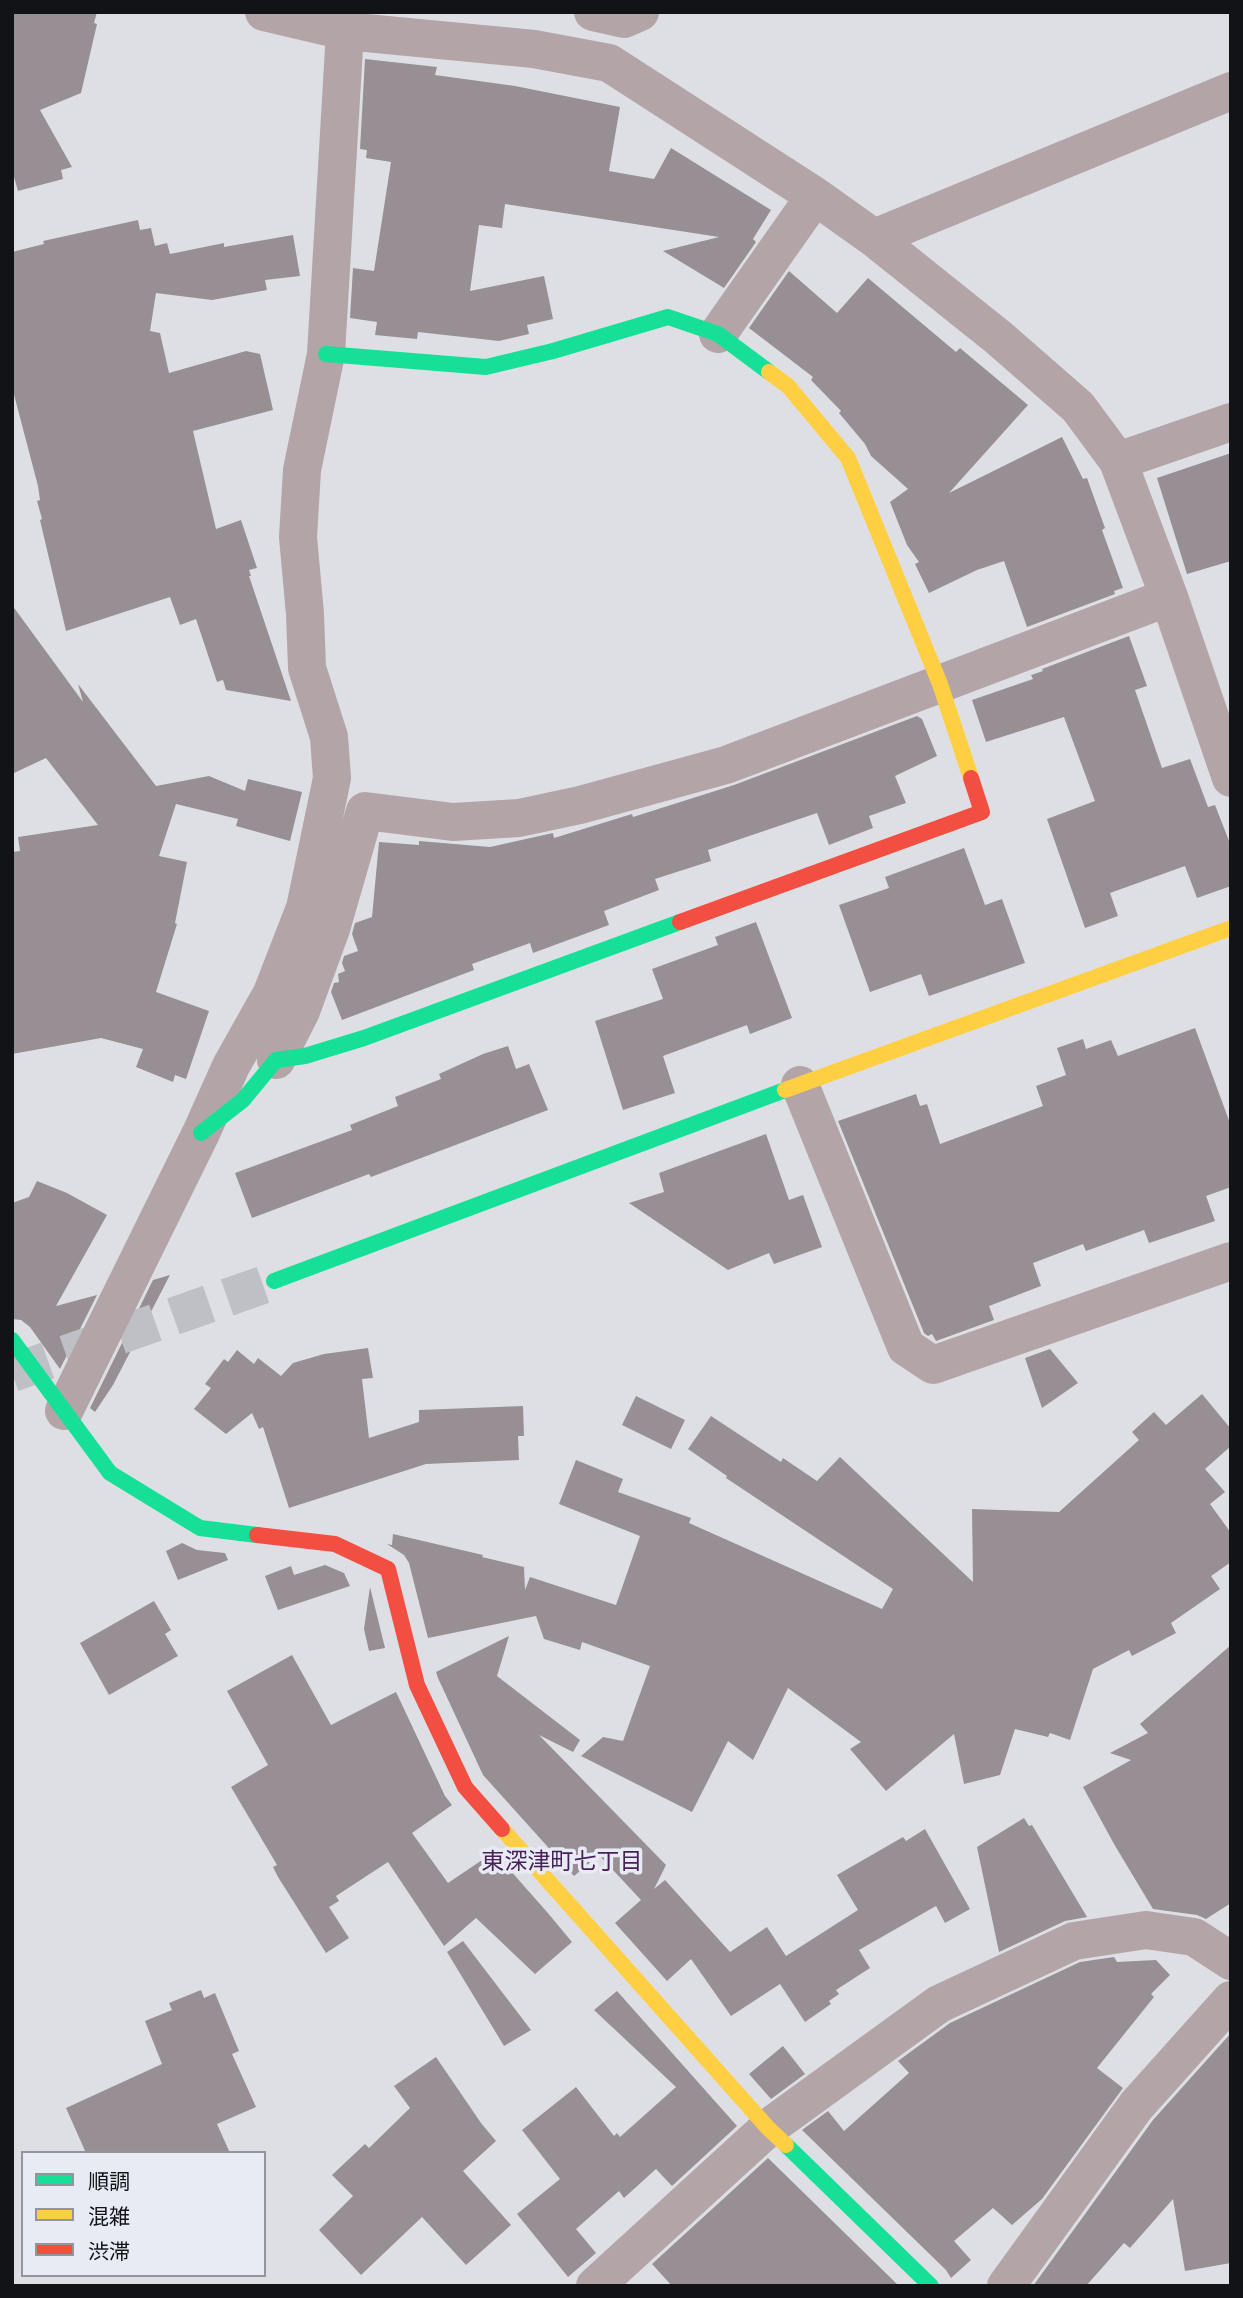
<!DOCTYPE html>
<html>
<head>
<meta charset="utf-8">
<style>
	body { margin:0 }
	#map { position:relative; width:1243px; height:2298px; overflow:hidden; background:#dedfe4; font-family:"Noto Sans","Noto Sans JP",sans-serif }
	canvas { display:block }
	.frame { position:absolute; inset:0; border:14px solid #111316; pointer-events:none }
	.legend { position:absolute; left:21px; top:2151px; width:245px; height:126px; box-sizing:border-box; background:#e8ebf4; border:2px solid #92959b; margin:0; padding:9px 12px; list-style:none; font-size:21px; color:#111316 }
	.legend li { display:flex; align-items:center; gap:14px; height:35px }
	.legend b { width:35px; border:2px solid #92959b }
</style>
</head>
<body>
<div id="map">
<canvas width="1243" height="2298"></canvas>
<div class="frame"></div>
<ul class="legend">
<li><b style="height:9px;background:#16e098"></b>順調</li>
<li><b style="height:9px;background:#ffcf43"></b>混雑</li>
<li><b style="height:9px;background:#f24e42"></b>渋滞</li>
</ul>
</div>
<script>
const context = document.querySelector('canvas').getContext('2d');
context.lineJoin = 'round';
function fillPath(path, color) {
  context.fillStyle = color;
  context.fill(path, 'evenodd');
}
function trace(path, color, width, dash) {
  context.strokeStyle = color;
  context.lineWidth = width;
  context.lineCap = dash ? 'butt' : 'round';
  context.setLineDash(dash || []);
  context.stroke(path);
}
function drawText(font, color, halo, rows, align = 'center') {
  context.font = font + ' "Noto Sans","Noto Sans JP",sans-serif';
  context.lineWidth = 7;
  context.setLineDash([]);
  context.textBaseline = 'middle';
  context.strokeStyle = halo;
  context.fillStyle = color;
  for (const [text, x, y, turn = 0] of rows) {
    context.save();
    context.translate(x, y);
    context.rotate((+turn || 0) * Math.PI / 180);
    context.textAlign = isNaN(turn) ? turn : align;
    if (halo) context.strokeText(text, 0, 0);
    context.fillText(text, 0, 0);
    context.restore();
  }
}
fillPath(new Path2D(`
	M12,12H97L94,23L97,24L81,93L40,110L72,167L61,170L63,179L18,191L12,170Z
	M365,59L437,67L435,75L515,86L620,107L609,171L654,179L671,148L771,210L753,239L756,242L724,288L663,251L719,237L505,204L502,228L479,225L470,291L544,276L553,319L527,325L529,334L499,341L418,332L417,339L375,335L377,322L350,318L353,268L374,271L391,162L366,158L367,150L360,149Z
	M138,220L140,230L151,228L155,246L167,243L170,254L224,243V247L293,235L300,276L265,280L267,290L212,300L156,293L150,331L160,333L169,373L246,351L260,354L273,410L193,431L216,529L241,520L257,568L249,570L251,576H249L291,701L226,690L223,680L217,682L196,619L180,625L170,597L66,631L40,520L42,519L37,501L40,500L38,486L12,387V252L44,244L43,241Z
	M789,271L837,313L868,278L956,352L960,348L1028,405L949,493L1062,437L1083,479L1087,478L1105,528L1102,530L1123,588L1114,591L1115,594L1027,627L1004,561L977,570L929,593L915,564L919,562L907,545L890,502L908,489L871,456L865,444L839,413L841,411L811,380L813,377L749,328Z
	M1231,453V561L1187,574L1157,478Z
	M12,605L83,702L78,684L156,786L209,776L245,791L248,779L302,792L290,841L236,826L238,819L176,804L159,856L187,862L175,923L177,924L156,992L209,1011L186,1079L175,1075L173,1082L136,1067L143,1049L101,1038L12,1054V852L20,851L18,837L98,825L46,758L12,774Z
	M1129,636L1147,686L1135,690L1162,768L1190,759L1208,807L1215,805L1231,846V886L1197,898L1185,866L1110,893L1118,916L1085,928L1047,819L1095,801L1064,717L986,742L972,700L1033,679L1031,675L1043,671L1042,669Z
	M917,716L922,719L937,756L895,776L906,803L869,816L873,828L829,845L817,813L708,850L711,861L655,879L659,890L604,911L609,925L533,953L530,943L472,964L474,970L342,1020L331,992L334,983L339,982L338,974L345,971L342,963L344,956L358,951L352,934L355,923L372,917L379,842L419,845V841L490,847L553,833L554,838L632,814L633,817L734,785Z
	M964,848L985,905L1002,899L1025,963L929,996L921,974L870,992L839,905L889,888L885,877Z
	M756,922L792,1018L750,1034L747,1025L663,1056L675,1093L623,1110L595,1021L663,999L652,969L718,945L715,937Z
	M1195,1028L1231,1126V1187L1206,1196L1215,1221L1149,1243L1144,1230L1086,1251L1083,1244L1033,1263L1041,1286L989,1306L994,1320L936,1341L932,1334L928,1336L924,1333L838,1121L916,1094L920,1106L927,1104L940,1144L1043,1106L1036,1086L1066,1075L1057,1048L1083,1039L1086,1049L1111,1040L1118,1056Z
	M508,1046L516,1069L529,1064L548,1110L371,1177L369,1174L252,1218L235,1173L352,1130L350,1125L398,1106L395,1097L441,1079L439,1074L483,1054Z
	M766,1134L789,1200L803,1195L822,1247L774,1264L769,1253L728,1270L629,1203L664,1192L659,1173Z
	M37,1181L67,1193L107,1215L56,1306L97,1295L60,1369L30,1327L21,1320L12,1319V1203L29,1197Z
	M170,1275L113,1385L95,1412L90,1408L153,1280Z
	M368,1348L373,1378L362,1379L369,1438L419,1422V1410L523,1406L524,1436H518L519,1460L426,1464L289,1508L263,1427L259,1429L252,1413L226,1434L194,1409L211,1388L205,1384L224,1359L228,1362L237,1350L254,1364L258,1358L281,1376L293,1363L324,1354Z
	M1050,1349L1078,1383L1042,1408L1025,1358Z
	M1202,1394L1231,1429V1446L1205,1469L1225,1492L1210,1504L1231,1533V1562L1211,1576L1220,1589L1171,1623L1176,1633L1132,1656L1129,1650L1093,1669L1070,1740L1050,1733L1048,1737L1015,1729L1000,1775L964,1784L954,1734L886,1791L850,1749L861,1742L788,1688L753,1760L728,1741L692,1812L581,1756L603,1737L623,1741L650,1666L582,1642L580,1650L544,1639L536,1616L428,1638L409,1563L404,1555L387,1544L392,1545L393,1534L483,1555L482,1557L524,1567L525,1590L530,1577L616,1605L640,1536L559,1504L576,1460L623,1479L618,1492L691,1518L689,1523L882,1609L893,1589L726,1478L727,1476L688,1449L711,1416L781,1462L783,1458L817,1481L840,1457L973,1582L972,1509L1059,1512L1139,1440L1132,1432L1154,1412L1166,1425Z
	M636,1396L685,1420L671,1449L622,1425Z
	M182,1543L197,1550L225,1553L228,1560L178,1580L166,1551Z
	M325,1565L344,1573L350,1586L278,1610L265,1576L291,1566L294,1575Z
	M370,1587L385,1648L369,1651L364,1629Z
	M154,1601L171,1630L165,1634L178,1656L109,1695L80,1643Z
	M509,1636L497,1676L580,1740L573,1752L539,1735L666,1865L654,1889L665,1880L730,1952L767,1927L786,1956L858,1910L837,1875L903,1837L906,1841L925,1829L970,1909L945,1923L936,1906L859,1950L870,1968L836,1990L839,1994L829,2001L831,2004L805,2022L780,1984L731,2016L691,1959L667,1981L615,1923L641,1900L599,1855L574,1876L483,1775L438,1678L436,1672Z
	M1231,1645V1903L1206,1919L1197,1915L1153,1909L1114,1844L1083,1787L1131,1760L1110,1753L1148,1733L1140,1724Z
	M292,1655L331,1725L396,1692L445,1796L452,1805L412,1833L448,1883L494,1852L547,1912L572,1942L535,1974L476,1918L444,1946L388,1862L336,1896L339,1901L329,1907L349,1938L326,1953L278,1877L273,1867L277,1865L231,1787L268,1765L227,1691Z
	M1024,1818L1029,1826L1032,1825L1087,1917L1065,1921L999,1952L977,1847Z
	M463,1941L531,2030L504,2046L447,1952Z
	M1114,1957L1117,1962L1156,1960L1170,1975L1151,1994L1154,1997L1097,2068L1123,2088L1042,2199L1012,2225L993,2208L954,2241L971,2260L951,2278L946,2270L802,2130L828,2111L844,2131L909,2073L898,2061L950,2023L1080,1962Z
	M201,1990L204,1998L215,1993L239,2051L232,2054L256,2107L217,2124L230,2153H86L66,2108L162,2064L145,2021L172,2010L169,2003Z
	M617,1991L737,2126L672,2186L656,2169L624,2198L619,2191L576,2229L596,2253L568,2277L517,2214L560,2179L522,2130L576,2087L614,2136L617,2133L620,2137L676,2087L594,2010Z
	M1231,2033V2263L1185,2271L1173,2199L1130,2248L1124,2243L1086,2286H1033L1153,2120Z
	M783,2046L805,2074L771,2099L749,2074Z
	M436,2057L481,2123L496,2141L463,2171L511,2225L466,2265L422,2217L361,2275L319,2230L353,2196L332,2175L365,2144L369,2148L410,2108L394,2086Z
	M768,2158L899,2286H672L652,2264Z`), '#978f94');
trace(new Path2D(`
	M12,1373L274,1281`), '#bfc0c5', 38, [38, 19]);
trace(new Path2D(`
	M264,12L345,31L534,49L609,63L815,196L874,238L999,338L1078,407L1118,461L1169,597L1231,778
	M593,12L624,19L640,12
	M874,238L1231,91
	M718,334L815,196
	M1118,461L1231,422
	M276,1060L301,1011L331,929L365,811L453,822L519,818L580,805L726,765L1169,597
	M800,1085L906,1347L933,1365L1231,1261
	M64,1411L201,1133L231,1066L272,993L305,908L332,778L329,737L307,668L305,614L298,537L302,470L326,354L345,31
	M595,2286L768,2128L939,2004L1074,1941L1146,1930L1194,1937L1231,1961
	M1006,2286L1136,2106L1231,2000`), '#b3a4a7', 38);
trace(new Path2D(`
	M326,354L486,367L553,351L668,317L718,334L769,372
	M201,1133L243,1100L276,1060L305,1056L364,1038L680,922
	M274,1281L785,1090
	M12,1340L110,1473L200,1528L257,1535
	M786,2145L931,2286`), '#16e098', 16);
trace(new Path2D(`
	M769,372L788,386L848,458L940,684L971,778
	M785,1090L1231,928
	M502,1829L768,2128L786,2145`), '#ffcf43', 16);
trace(new Path2D(`
	M680,922L982,812L971,778
	M257,1535L335,1544L388,1569L417,1685L465,1787L502,1829`), '#f24e42', 16);
drawText('23px', '#462258', '#e8ebf4', [
	["東深津町七丁目",562,1862]
]);
</script>
</body>
</html>
